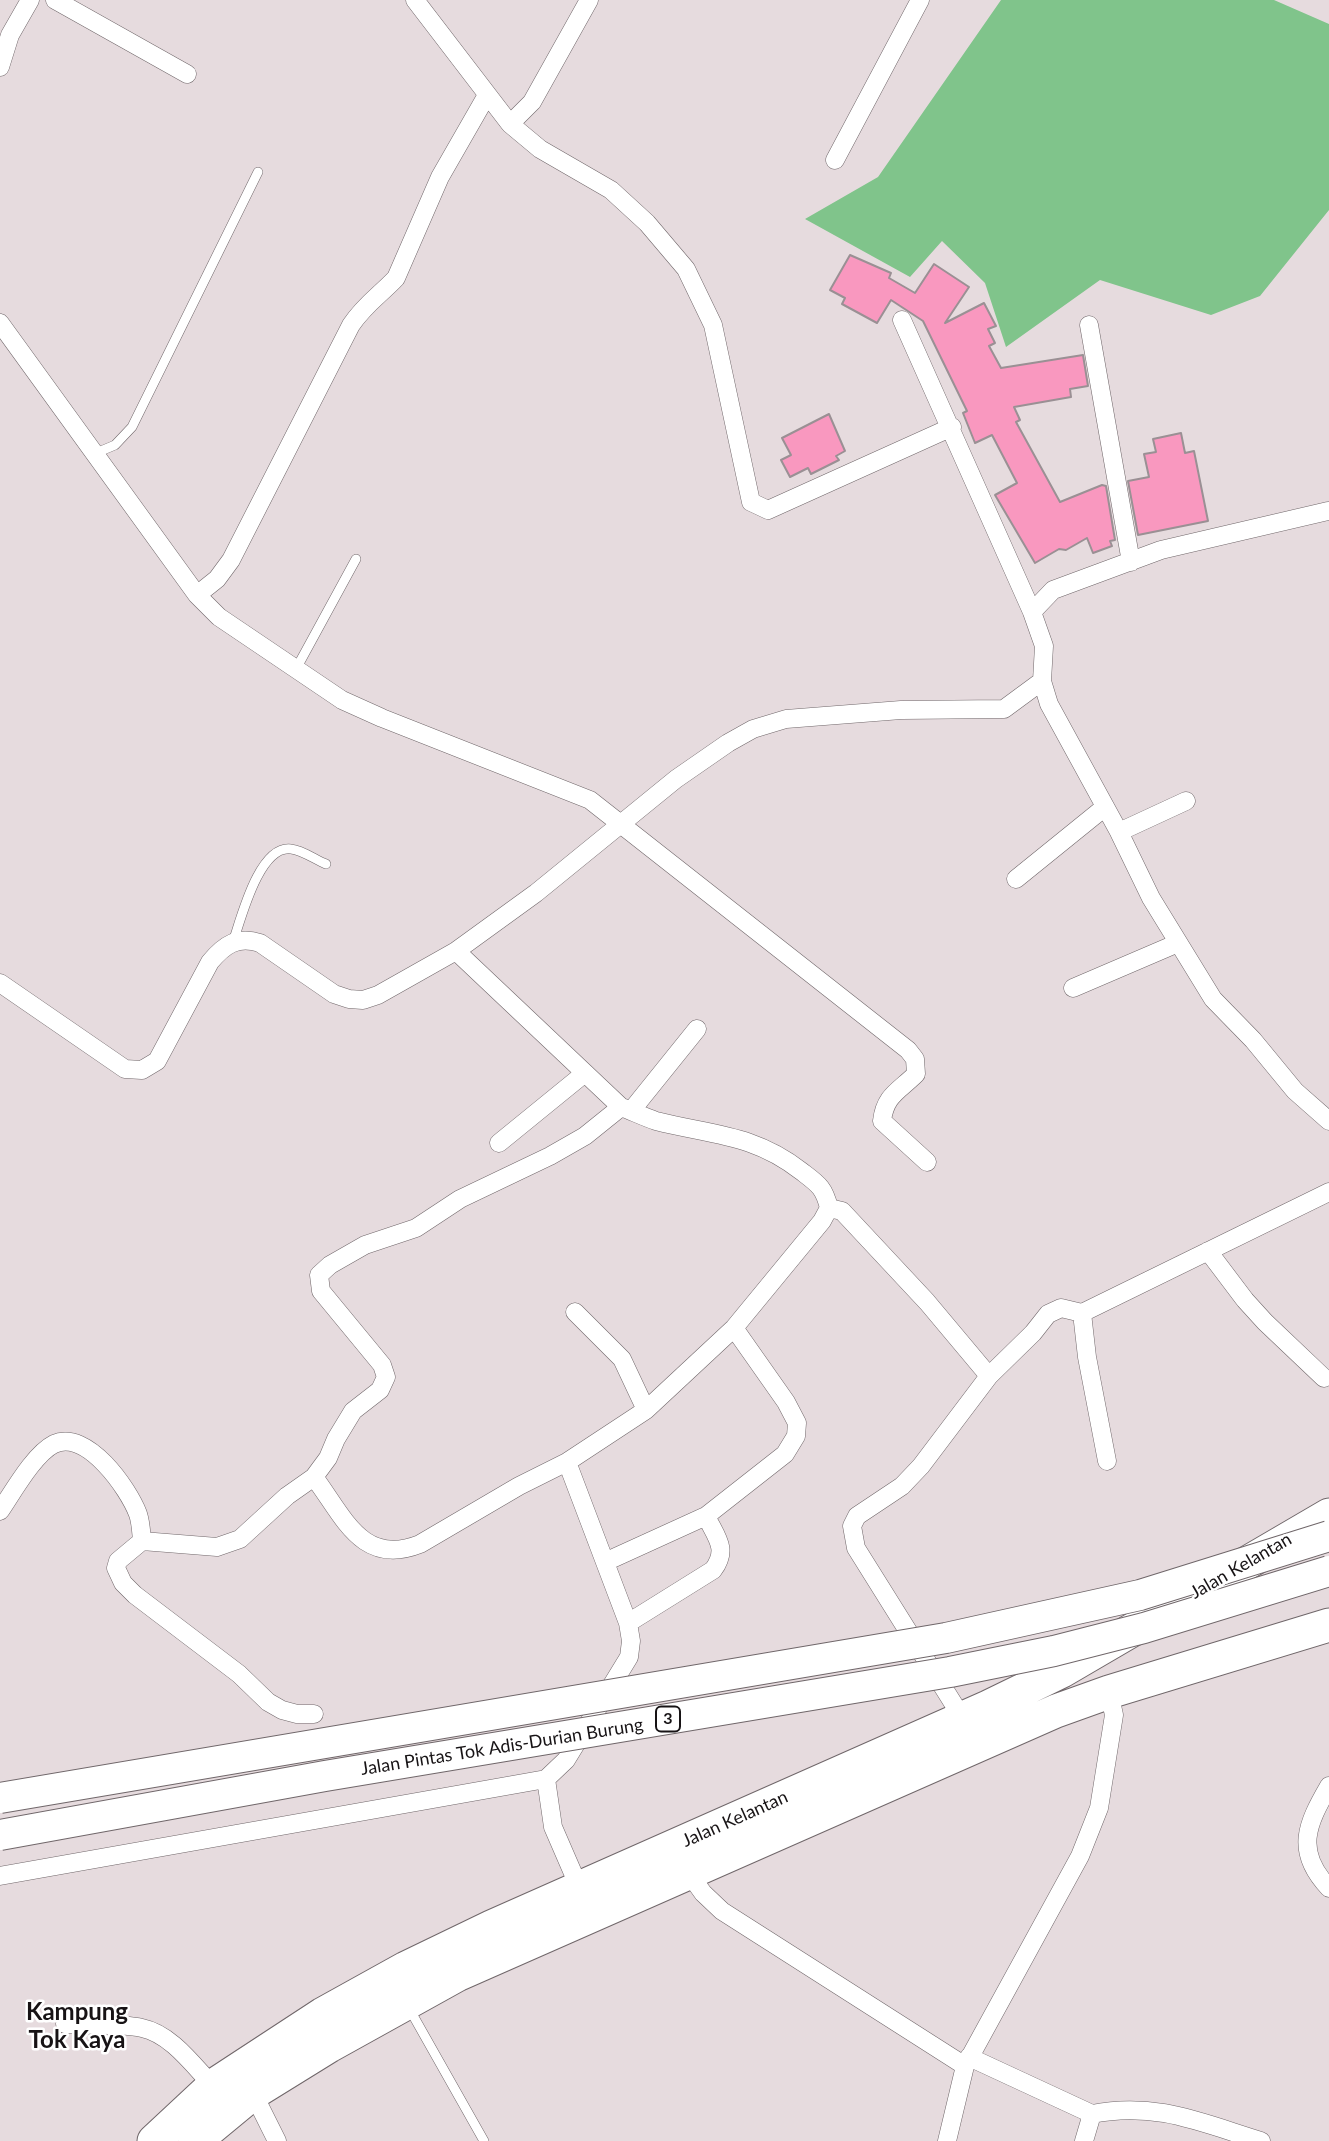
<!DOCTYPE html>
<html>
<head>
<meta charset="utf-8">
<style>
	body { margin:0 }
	canvas { display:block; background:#e6dbde }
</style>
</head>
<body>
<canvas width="1329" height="2141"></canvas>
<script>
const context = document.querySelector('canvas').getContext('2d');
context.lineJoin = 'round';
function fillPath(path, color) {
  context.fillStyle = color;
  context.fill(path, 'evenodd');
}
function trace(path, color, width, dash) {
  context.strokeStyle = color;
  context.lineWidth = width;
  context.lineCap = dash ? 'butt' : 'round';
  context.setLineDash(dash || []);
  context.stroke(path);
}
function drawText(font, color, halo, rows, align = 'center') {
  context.font = font + ' Lato,sans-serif';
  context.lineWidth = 5;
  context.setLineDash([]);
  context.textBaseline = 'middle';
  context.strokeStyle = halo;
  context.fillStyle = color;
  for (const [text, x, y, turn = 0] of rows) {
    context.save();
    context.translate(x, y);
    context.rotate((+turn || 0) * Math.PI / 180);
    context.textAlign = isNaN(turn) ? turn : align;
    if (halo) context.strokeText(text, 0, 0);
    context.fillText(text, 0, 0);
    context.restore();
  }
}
fillPath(new Path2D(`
	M1001,0H1274L1329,24V210L1260,296L1211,315L1100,280L1006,347L985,283L942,241L910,277L805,219L878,177Z`), '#80c48b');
const building = new Path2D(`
	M850,255L891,273L889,278L915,293L934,264L969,287L945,323L984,303L996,326L988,329L995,343L989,346L1001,368L1083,355L1088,386L1070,389L1071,397L1014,407L1020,420L1016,422L1060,502L1102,485L1106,486L1115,540L1110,541L1112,546L1093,553L1087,538L1066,550L1059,549L1035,563L995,495L1017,483L992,435L975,443L963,413L967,411L923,321L891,300L877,323L842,304L845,298L830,290Z
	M829,414L845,451L836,456L839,460L811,474L808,468L790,477L781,460L791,455L782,438Z
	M1181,433L1185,453L1194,451L1208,521L1138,535L1128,481L1149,477L1144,454L1156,452L1153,439Z`);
fillPath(building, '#f998bf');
trace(building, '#9a9094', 2);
const lane = new Path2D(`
	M96,453L115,445L132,427L258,172
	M296,669L356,559
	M233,942C241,919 259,845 291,849C302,850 316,860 326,864
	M410,2010L484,2141`);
const street = new Path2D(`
	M55,0L187,74
	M415,0L510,124L532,102L589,0
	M0,67L10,35L30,0
	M510,124L540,149L611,190L647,223L686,269L713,325L751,502L768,510L952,427
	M835,160L920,0
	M0,323L197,595L219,617L342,700L382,718L590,800L908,1050L915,1059L916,1074C899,1091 885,1095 882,1121L927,1162
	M1089,325L1131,562
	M197,595L217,579L231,560L351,325C365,304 380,295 396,278L440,177L487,95
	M1032,612L1053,590L1161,550L1328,511
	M1042,681L1049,704L1119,832L1151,898L1213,999L1253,1040L1295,1091L1329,1121
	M1119,832L1186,801
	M1016,879L1105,807
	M456,951L621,1107C632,1111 644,1117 656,1121C711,1135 754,1134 801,1171C818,1184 824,1187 829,1208L822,1221L734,1328L646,1410L567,1462L628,1623L631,1641L629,1657L566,1760L546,1779L553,1827L579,1887
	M0,983L125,1069L142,1070L157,1061L210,962C225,944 238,936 260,943L334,994L349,999L363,1000L378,995L456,951L536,893L676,779L728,743L753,729L786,719L901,710L1004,709L1042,681L1044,646L1032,612L902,320
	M1073,988L1178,943
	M631,1111L697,1029
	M499,1143L585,1073
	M829,1208L842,1211L927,1302L989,1376
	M1208,1251L1245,1300L1265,1322L1324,1378
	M575,1312L622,1359L646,1410
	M1082,1313L1087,1357L1107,1461
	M314,1477C344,1517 362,1567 420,1544L519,1486L567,1462
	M0,1511C13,1492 34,1454 54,1444C87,1429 128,1488 138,1514C141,1523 141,1531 142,1541
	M605,1562L706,1516L785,1454L796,1436L797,1423L786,1402L734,1328
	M628,1623L713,1570C729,1549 716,1537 706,1516
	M314,1714H297L282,1710L268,1702L239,1674L135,1595L123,1583L116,1568L118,1561L142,1541L217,1547L240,1539L287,1496L314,1477L328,1458L336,1439L353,1411L380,1390L386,1377L382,1365L321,1291L319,1275L330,1265L365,1245L416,1228L460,1199L550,1156L585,1136L621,1107
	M963,1719L856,1548L852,1526L857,1516L902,1486L921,1466L989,1376L1033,1333L1048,1314L1061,1308L1082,1313L1329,1192
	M1329,1786C1307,1824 1294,1851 1329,1888
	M688,1872L703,1893L722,1911L965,2066
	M0,1876L546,1779
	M65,2024C89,2026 119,2023 142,2028C171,2034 193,2065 213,2086
	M969,2057L1092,2114C1155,2101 1202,2123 1261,2141
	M253,2093L277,2141
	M947,2141L965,2066L1080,1856L1099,1808L1114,1715L1109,1692
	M1084,2141L1092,2114`);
const highway = new Path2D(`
	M154,2141L213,2086L323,2014L406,1968L491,1927L988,1707L1062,1671L1329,1515
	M195,2141L253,2093L329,2046L457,1975L1056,1711L1109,1692L1329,1625`);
trace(lane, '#70676a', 10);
trace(street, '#70676a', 19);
trace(highway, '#70676a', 35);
trace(lane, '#fff', 9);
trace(street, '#fff', 18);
trace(highway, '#fff', 33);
const primaryBridge = new Path2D(`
	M0,1798L946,1638L1140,1595L1329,1536
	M0,1835L325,1776L950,1672L1054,1651L1144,1628L1329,1571`);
trace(primaryBridge, '#70676a', 32, []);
trace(primaryBridge, '#fff', 30);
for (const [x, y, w] of [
	[668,1719,24]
]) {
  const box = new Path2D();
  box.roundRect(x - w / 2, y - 12.5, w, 25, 5);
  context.fillStyle = '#fff';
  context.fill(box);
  trace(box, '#171315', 2);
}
drawText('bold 16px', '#171315', null, [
	["3",668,1719]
]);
drawText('18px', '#171315', '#fff', [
	["Jalan Kelantan",1241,1566,-30],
	["Jalan Pintas Tok Adis-Durian Burung",502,1747,-9],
	["Jalan Kelantan",735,1819,-24]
]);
drawText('bold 24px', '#171315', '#fff', [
	["Kampung",77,2012],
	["Tok Kaya",77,2040]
]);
</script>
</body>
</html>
